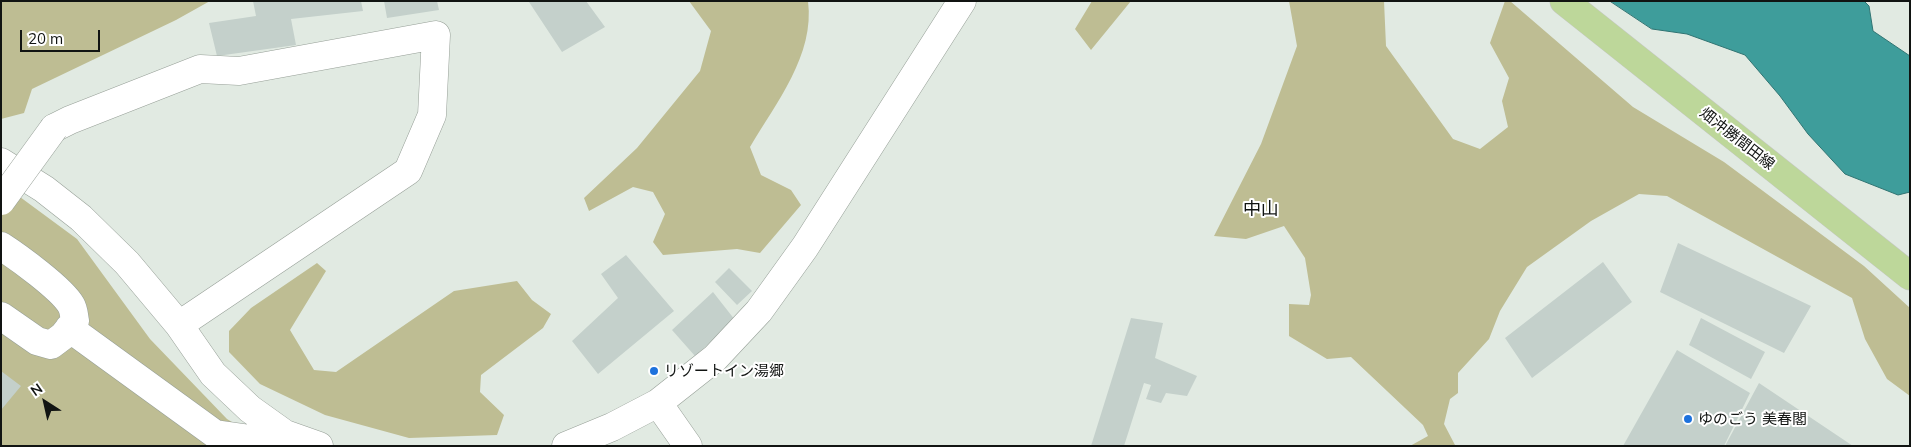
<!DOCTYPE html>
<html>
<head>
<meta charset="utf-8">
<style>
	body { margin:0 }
	#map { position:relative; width:1911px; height:447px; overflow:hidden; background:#e1eae2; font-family:Mulish,sans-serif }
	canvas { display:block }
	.frame { position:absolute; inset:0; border:2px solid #111412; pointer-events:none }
	.north { position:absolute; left:20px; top:377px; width:50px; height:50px; -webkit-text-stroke:4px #fff; paint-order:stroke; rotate:325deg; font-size:14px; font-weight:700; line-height:20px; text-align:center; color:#111412 }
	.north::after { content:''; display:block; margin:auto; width:18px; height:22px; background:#111412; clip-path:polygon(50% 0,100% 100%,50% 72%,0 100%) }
	.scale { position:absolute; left:20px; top:30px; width:80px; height:22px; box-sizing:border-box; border:2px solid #111412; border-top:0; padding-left:6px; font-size:15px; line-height:18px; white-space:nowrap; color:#111412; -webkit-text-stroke:4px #fff; paint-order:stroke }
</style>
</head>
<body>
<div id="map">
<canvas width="1911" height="447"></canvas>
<div class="frame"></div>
<div class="north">N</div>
<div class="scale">20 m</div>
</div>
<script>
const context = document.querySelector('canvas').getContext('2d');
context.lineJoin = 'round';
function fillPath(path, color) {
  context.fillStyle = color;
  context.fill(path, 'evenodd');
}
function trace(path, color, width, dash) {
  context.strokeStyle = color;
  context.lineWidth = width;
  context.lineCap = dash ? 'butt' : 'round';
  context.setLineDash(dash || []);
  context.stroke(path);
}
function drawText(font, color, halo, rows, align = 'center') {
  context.font = font + ' Mulish,"Noto Sans JP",sans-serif';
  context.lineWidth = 4;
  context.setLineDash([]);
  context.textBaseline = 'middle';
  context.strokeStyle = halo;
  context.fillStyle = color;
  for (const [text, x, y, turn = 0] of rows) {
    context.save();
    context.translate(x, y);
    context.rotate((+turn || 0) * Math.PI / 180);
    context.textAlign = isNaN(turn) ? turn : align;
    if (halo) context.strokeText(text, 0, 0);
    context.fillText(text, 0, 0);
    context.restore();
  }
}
fillPath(new Path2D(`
	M1,1H210L176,20L32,89L24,113L1,119Z
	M689,1H808C815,55 776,103 750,147L761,175L791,190L801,205L760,253L737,249L663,255L653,242L665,214L653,192L633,187L589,211L584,198L637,148L700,71L711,31Z
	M1092,1H1131L1091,50L1075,29Z
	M1289,1H1384L1386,46L1453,139L1480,149L1508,127L1502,101L1509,78L1490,43L1505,1H1510L1633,107L1724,162L1864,266L1910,308V396L1887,379L1865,339L1852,298L1667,196L1639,194L1591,221L1527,267L1500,311L1489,339L1458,373V393L1450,399L1444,424L1455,445L1410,446L1428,436L1423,425L1351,357L1327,359L1289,336V304L1309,305L1311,295L1305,258L1284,226L1246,239L1214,236L1261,144L1297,46Z
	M1,183L77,239L150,339L227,419L271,446H1Z
	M317,263L326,271L290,330L314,370L336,372L454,291L517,281L532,300L551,314L543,328L481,375L480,392L504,415L497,435L409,438L325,415L260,384L229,352V331L251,308Z`), '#bebd93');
const water = new Path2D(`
	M1610,1H1864L1869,6L1873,31L1910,56V192L1898,195L1845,174L1808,134L1780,96L1745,55L1687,34L1652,29Z`);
fillPath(water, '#3e9d9b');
trace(water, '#307472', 1);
fillPath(new Path2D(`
	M253,1H361L363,11L291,19L296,45L217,56L209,23L256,16Z
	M384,1H437L439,10L387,18Z
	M530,1H586L605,27L562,52L529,2Z
	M1678,243L1811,306L1784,353L1660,292Z
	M626,255L674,311L598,374L572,341L618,298L601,274Z
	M1603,262L1632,302L1532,378L1505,338Z
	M729,268L752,291L737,305L715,282Z
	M713,292L735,320L695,356L672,330Z
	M1131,318L1163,323L1155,358L1197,376L1187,396L1166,393L1161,403L1146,399L1151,385L1144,383L1124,446H1091Z
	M1701,318L1765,352L1751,379L1689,345Z
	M1677,350L1750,393L1724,446H1623Z
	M1,371L21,386L1,410Z
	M1759,383L1853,446H1725Z`), '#c4d0cb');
const minor = new Path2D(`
	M54,128L70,120L200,69L239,71L436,35L432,115L408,171L179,325
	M1,162L44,189L81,218L127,263L179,325L213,374L250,409L285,434L319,446
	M1,246C18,257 62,289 71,305C74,310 74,316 75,321L63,336L51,345L37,341L1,316
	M69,328L215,434L258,440L285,434
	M658,403L688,446
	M566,446L612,427L658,403L715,358L759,311L805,247L962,1`);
const major = new Path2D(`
	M1564,1L1910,276`);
trace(minor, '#969f97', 29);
trace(major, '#c6c7c6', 29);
trace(minor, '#fff', 28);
trace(major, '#bdd79a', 28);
const minorBridge = new Path2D(`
	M1,201L54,128`);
trace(minorBridge, '#969f97', 29, []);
trace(minorBridge, '#fff', 28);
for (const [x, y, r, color] of [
	[654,371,5,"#1e72dd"],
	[1688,419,5,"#1e72dd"]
]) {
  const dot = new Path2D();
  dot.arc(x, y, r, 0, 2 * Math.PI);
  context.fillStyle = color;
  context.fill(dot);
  trace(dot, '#fff', 2);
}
drawText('15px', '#111412', '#fff', [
	["畑沖勝間田線",1737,139,38]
]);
drawText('15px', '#111412', '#fff', [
	["リゾートイン湯郷",664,371],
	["ゆのごう 美春閣",1698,419]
], 'left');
drawText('18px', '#111412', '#fff', [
	["中山",1261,210]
]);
</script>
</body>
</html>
